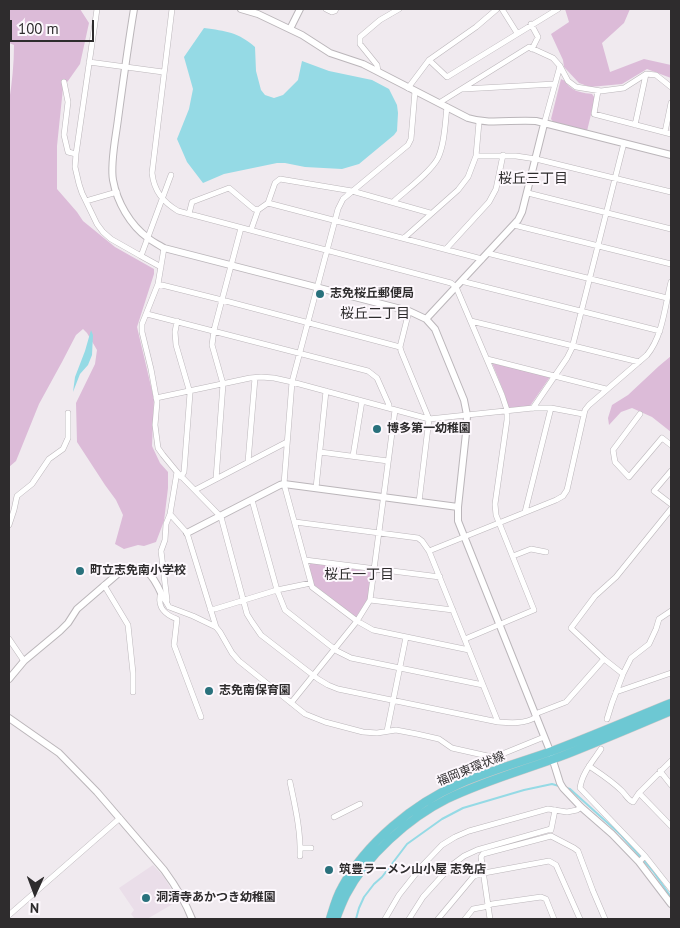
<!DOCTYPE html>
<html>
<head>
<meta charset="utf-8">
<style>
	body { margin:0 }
	#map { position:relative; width:680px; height:928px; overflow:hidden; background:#f0eaef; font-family:"PT Sans",sans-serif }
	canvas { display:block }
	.frame { position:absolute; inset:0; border:10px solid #2e2c2d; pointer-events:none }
	.north { position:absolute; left:10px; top:868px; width:50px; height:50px; -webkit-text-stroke:4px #fdf8fd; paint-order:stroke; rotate:182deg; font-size:14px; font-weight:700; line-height:20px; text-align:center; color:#2e2c2d }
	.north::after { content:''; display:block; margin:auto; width:18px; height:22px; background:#2e2c2d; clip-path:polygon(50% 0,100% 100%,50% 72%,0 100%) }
	.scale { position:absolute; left:10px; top:20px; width:84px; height:22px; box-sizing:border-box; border:2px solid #2e2c2d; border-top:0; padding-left:6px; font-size:15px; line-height:18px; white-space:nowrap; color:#2e2c2d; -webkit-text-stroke:4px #fdf8fd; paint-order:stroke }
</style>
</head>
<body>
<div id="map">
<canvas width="680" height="928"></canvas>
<div class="frame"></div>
<div class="north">N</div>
<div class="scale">100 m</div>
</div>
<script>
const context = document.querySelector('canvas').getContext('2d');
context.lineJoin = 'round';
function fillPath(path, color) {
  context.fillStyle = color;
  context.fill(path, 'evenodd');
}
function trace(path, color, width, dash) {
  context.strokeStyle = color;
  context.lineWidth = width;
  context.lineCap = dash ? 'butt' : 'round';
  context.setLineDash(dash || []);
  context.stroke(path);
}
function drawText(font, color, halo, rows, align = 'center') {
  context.font = font + ' "PT Sans","Noto Sans JP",sans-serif';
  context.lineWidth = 4;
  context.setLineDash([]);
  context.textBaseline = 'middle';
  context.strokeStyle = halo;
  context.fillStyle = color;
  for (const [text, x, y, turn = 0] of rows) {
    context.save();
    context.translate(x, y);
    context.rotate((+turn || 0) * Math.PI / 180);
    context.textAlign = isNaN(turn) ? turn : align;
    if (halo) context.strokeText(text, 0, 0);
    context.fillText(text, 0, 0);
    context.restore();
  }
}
fillPath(new Path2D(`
	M153,865L164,877L178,901L147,919H135L131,914L134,910L119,888Z`), '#eadee9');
fillPath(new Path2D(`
	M9,9H80L89,23L80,64L63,88L57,146V189L77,212L83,221L115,247L154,269V274L137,327L154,399L152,446L160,463L168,472V488L164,521L156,542L144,546L138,545L124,549L115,544L123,515L116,500L105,485L77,442L76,403L95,364L97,350L87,333L83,329L76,335L62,362L39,404L16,461L9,467V102C12,83 14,64 14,45L9,43Z
	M565,9H630L624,23L602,43L610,72L644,59L671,65V78L647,69L622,84L590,87L579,83L564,67L563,60L551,34L569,22Z
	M561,79C569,83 562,78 568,85C574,92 584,93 592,94L595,98L587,131L554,123L551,119Z
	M671,356V432L652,417L632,408L621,412L609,425L608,418L612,405L628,395L659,366Z
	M492,363L550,377L530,406L508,408L505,395Z
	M311,562L371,572L372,574L368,599L356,617L314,585L309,567Z`), '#dcbbd8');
fillPath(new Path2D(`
	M204,28C226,31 238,32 255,47L256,71L261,90L265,95L274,98L283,95L298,80L302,61L329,71L372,80L389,89L397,105L398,113L397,131L394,135L359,164L342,169L305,167L285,163H277L224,174L203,183L187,162L177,139L189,109L193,89L184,57Z
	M91,330L93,335L92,355L88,365L80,374L73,392L75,377L85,351Z`), '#95dae5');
trace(new Path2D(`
	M566,788L570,789L621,835L653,871L671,897
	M356,919L359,908L364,897L374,884L382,877L407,844L442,819L463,808L524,790L552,784L559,786`), '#95dae5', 2);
const minor = new Path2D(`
	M97,9L76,154L75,167L79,184L82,193L97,224L103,232L111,239L141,256L171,175
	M172,9L152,173C154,191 163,202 178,211L451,283L456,287L502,395L507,410V420L495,504L496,515L534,610L465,639
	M326,9L332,12L335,11L336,9
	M502,9L517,33
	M531,24L538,37L532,49
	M429,60L447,77L558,9
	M89,62L163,72
	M378,71L377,65L360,44V37L380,20L399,9
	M64,82L68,102L64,135L68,152L76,154
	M408,88L429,60L476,27L497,9
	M463,89L555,84
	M415,91L411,139L408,145L343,199L338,209L292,382L284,484L311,583L312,587L357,621L373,630L469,650
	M598,91L594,114L671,134
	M439,103L529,47L553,58L560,66L568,81L576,87L601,91L624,88L646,74L656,75L671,87
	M544,124L560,66
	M635,125L646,74
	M665,132L671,103
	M476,156H516L536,159L671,192
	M528,193L671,229
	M86,201L117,192
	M393,202C405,191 431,172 438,158C445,143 445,123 447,107
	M268,203L482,259
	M189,214L192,202L229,188L254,209L258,210
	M514,225L671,264
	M251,230L258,210L268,203L275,183L280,179L352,191L430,213
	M404,238L458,190L468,177L476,156L479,122
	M164,248L158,284L142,324V332L151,369L157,402L155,425L158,448L163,455L177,472L221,517L247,614L252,622L261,635L318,679L328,685L338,689L498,722C511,723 525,724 536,717
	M446,249L489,202L496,189L503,155
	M487,253L667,298
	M141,256L161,267
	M461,281L660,331
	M158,284L222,300L400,347L401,351L429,419L419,502
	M147,314L368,371L377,378L389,405V408
	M177,321L175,332L176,345L190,393L184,472L181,477
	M471,321L639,362
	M400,347L409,311
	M487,359L606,389
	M156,398L250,378L261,377L274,378L292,382L429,419L533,408H551L583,414
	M533,408L567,358L572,348L624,143
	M640,414L613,450L615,462L629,477L662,438L671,445
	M320,452L388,461
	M353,456L362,401
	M248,462L255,378
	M671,471L654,491L671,504
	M216,479L223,384L212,345L214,330L241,228
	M316,488L326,391
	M195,490L287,442
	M252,500L277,590L285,610L337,651L351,658L483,685
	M525,512L551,408
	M170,514L187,533L216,627
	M295,522L418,538L422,541L429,551L498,722
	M9,525L14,510L17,496L32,484L49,459L63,449L68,438V413
	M429,551L556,500L563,496L567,490L585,410L589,405L647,355C663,336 665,305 671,282
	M513,556L531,549L546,552
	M305,560L440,577
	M104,585L128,625L133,673V692
	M162,595L169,607L193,616L216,627L220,632L232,653L239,661L305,714L325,722L363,732L377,733L396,730L417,734L439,739L452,748L492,757H495L544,737
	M162,595L160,596C158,609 166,615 177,619L174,645L201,717
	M167,600L161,551L165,540L166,524L170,514L177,472
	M370,600L453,610
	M210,609H215L277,590L311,583
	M9,639L24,661
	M623,674L604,659L571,628L595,596L616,577L671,509
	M616,692L671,673
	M291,703L357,621L370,600L395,410
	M535,714L566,702L604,659
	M607,719L612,703L623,674L631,658L649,644L656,629L659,619L671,611
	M387,731L406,637
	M601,749C593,761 582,773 580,788L645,856L639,862
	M589,766C601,774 612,781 622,791C626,795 628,800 633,802L639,793L671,761
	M660,771L671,785
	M290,782C295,806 301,831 300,856
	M639,793L671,826
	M334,817L360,804
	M551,830L555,810
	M300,848H311
	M645,856L671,889
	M9,915L120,818
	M385,919L399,895L422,866L442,845L455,837L469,831L548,809L567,812L577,810L581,807
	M409,919L423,897L452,865L464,856L477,850L551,829
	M438,919L474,876L484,873L549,861L556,865L580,919
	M465,919L473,909L484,907L492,904L541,897L546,899L554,919
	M490,919L481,857L483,854L551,836L574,848L578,851L593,891L605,919`);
const tertiary = new Path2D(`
	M134,9C128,45 123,82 118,119C116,136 110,163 113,180C117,202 130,225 148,238C153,242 159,245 164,248L409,311L426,319L435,329L464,400L467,415L466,433L458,507V521L550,751L560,783L563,788L581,807L612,834L639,862L671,904
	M241,9L258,14L302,35L330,53L363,64L468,118C490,125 513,119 536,121L671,155
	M290,29L300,9
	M426,319L518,220L522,212L544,124
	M187,533L280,485L284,484L458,507
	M9,679L24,661L60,631L68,623L77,609L120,572C145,562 152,573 162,595
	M9,718L59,753L97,792L164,870C175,885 185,901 192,919`);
const primary = new Path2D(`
	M330,919C333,909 336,897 342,887C366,843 413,804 459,784C489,771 521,762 552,751C592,736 631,719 671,703
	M336,919C339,911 342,903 346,895C366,856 409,818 447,799C484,781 524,770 562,756C598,742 635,726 671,711`);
trace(minor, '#bbb6ba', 6);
trace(tertiary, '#bbb6ba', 8);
trace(primary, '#c9c8c8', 9);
trace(minor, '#fff', 5);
trace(tertiary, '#fff', 6);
trace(primary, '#6dc8d3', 8);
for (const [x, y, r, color] of [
	[320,294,5,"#29717c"],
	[377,429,5,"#29717c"],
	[80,571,5,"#29717c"],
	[209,691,5,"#29717c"],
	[329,870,5,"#29717c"],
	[146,898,5,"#29717c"]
]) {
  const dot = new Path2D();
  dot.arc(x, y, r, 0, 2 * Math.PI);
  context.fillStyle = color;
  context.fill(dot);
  trace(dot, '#fdf8fd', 2);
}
drawText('bold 12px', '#2e2c2d', '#fdf8fd', [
	["志免桜丘郵便局",330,294],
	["博多第一幼稚園",387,429],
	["町立志免南小学校",90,571],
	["志免南保育園",219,691],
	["筑豊ラーメン山小屋 志免店",339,870],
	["洞清寺あかつき幼稚園",156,898]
], 'left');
drawText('12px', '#2e2c2d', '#fdf8fd', [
	["福岡東環状線",471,769,-22]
]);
drawText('14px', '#2e2c2d', '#fdf8fd', [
	["桜丘三丁目",533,179],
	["桜丘二丁目",375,314],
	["桜丘一丁目",359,575]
]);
</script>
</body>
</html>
